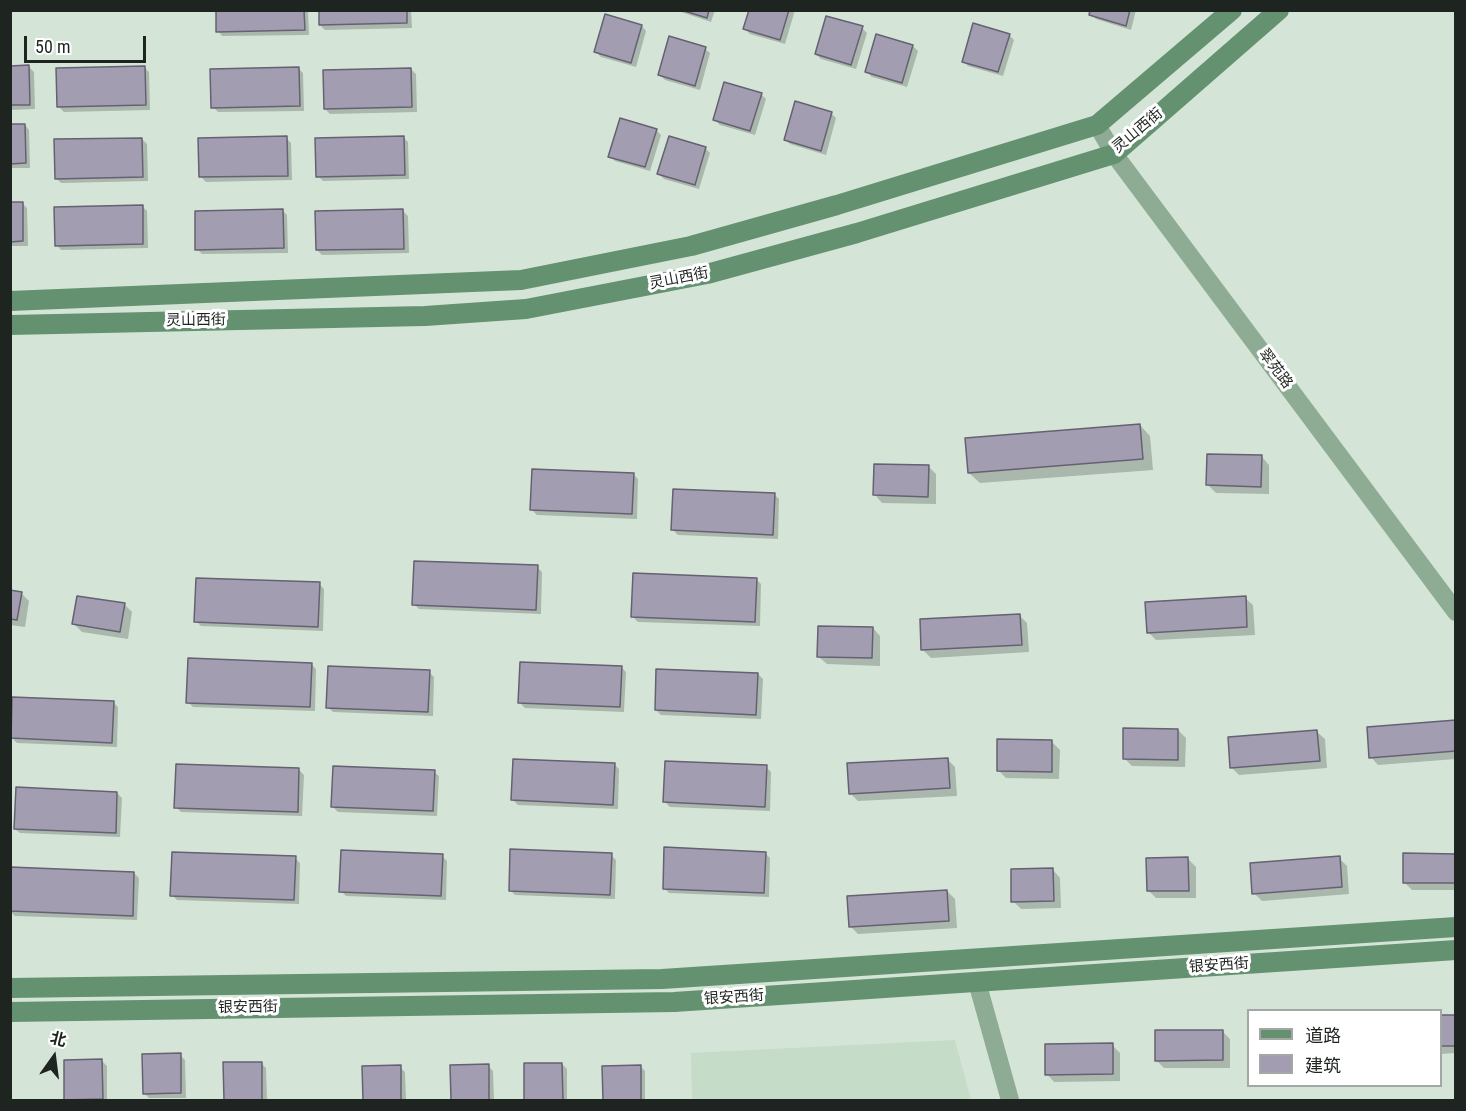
<!DOCTYPE html>
<html>
<head>
<meta charset="utf-8">
<style>
	body { margin:0 }
	#map { position:relative; width:1466px; height:1111px; overflow:hidden; background:#d4e5d7; font-family:"Roboto Condensed","Noto Sans SC",sans-serif }
	canvas { display:block }
	.frame { position:absolute; inset:0; border:12px solid #1e241f; pointer-events:none }
	.legend { position:absolute; left:1247px; top:1009px; width:195px; height:78px; box-sizing:border-box; background:#fff; border:2px solid #a5a7a5; margin:0; padding:8px 10px; list-style:none; font-size:18px; color:#1e241f }
	.legend li { display:flex; align-items:center; gap:12px; height:30px }
	.legend b { width:30px; border:2px solid #a5a7a5 }
	.north { position:absolute; left:24px; top:1027px; width:60px; height:60px; -webkit-text-stroke:4px #fff; paint-order:stroke; rotate:14deg; font-size:16px; font-weight:700; line-height:24px; text-align:center; color:#1e241f }
	.north::after { content:''; display:block; margin:auto; width:21px; height:27px; background:#1e241f; clip-path:polygon(50% 0,100% 100%,50% 72%,0 100%) }
	.scale { position:absolute; left:24px; top:36px; width:122px; height:27px; box-sizing:border-box; border:3px solid #1e241f; border-top:0; padding-left:8px; font-size:18px; line-height:21px; white-space:nowrap; color:#1e241f; -webkit-text-stroke:4px #fff; paint-order:stroke }
</style>
</head>
<body>
<div id="map">
<canvas width="1466" height="1111"></canvas>
<div class="frame"></div>
<ul class="legend">
<li><b style="height:8px;background:#64916f"></b>道路</li>
<li><b style="height:16px;background:#a29db0"></b>建筑</li>
</ul>
<div class="north">北</div>
<div class="scale">50 m</div>
</div>
<script>
const context = document.querySelector('canvas').getContext('2d');
context.lineJoin = 'round';
function fillPath(path, color) {
  context.fillStyle = color;
  context.fill(path, 'evenodd');
}
function trace(path, color, width, dash) {
  context.strokeStyle = color;
  context.lineWidth = width;
  context.lineCap = dash ? 'butt' : 'round';
  context.setLineDash(dash || []);
  context.stroke(path);
}
function drawText(font, color, halo, rows, align = 'center') {
  context.font = font + ' "Roboto Condensed","Noto Sans SC",sans-serif';
  context.lineWidth = 6;
  context.setLineDash([]);
  context.textBaseline = 'middle';
  context.strokeStyle = halo;
  context.fillStyle = color;
  for (const [text, x, y, turn = 0] of rows) {
    context.save();
    context.translate(x, y);
    context.rotate((+turn || 0) * Math.PI / 180);
    context.textAlign = isNaN(turn) ? turn : align;
    if (halo) context.strokeText(text, 0, 0);
    context.fillText(text, 0, 0);
    context.restore();
  }
}
fillPath(new Path2D(`
	M955,1040L971,1100H692L691,1053Z`), '#c4dcc8');
fillPath(new Path2D(`
	M217,10H308L309,35L222,36L218,31Z
	M320,10H411L412,28L325,30L320,25Z
	M675,10H715L711,22Z
	M750,10H795L785,44L750,34L745,29Z
	M1092,10H1136L1131,30L1096,19L1091,14Z
	M642,26L646,31L636,67L601,57L596,52Z
	M862,28L867,33L856,69L821,59L816,54Z
	M1009,35L1014,40L1003,76L968,66L963,61Z
	M913,46L918,51L907,87L872,77L867,72Z
	M705,49L710,53L700,90L665,80L660,75Z
	M10,67H29L34,72L35,109L10,110Z
	M144,67L149,72L150,110L64,112L59,107Z
	M298,68L303,73L304,111L218,112L213,107Z
	M411,69L416,74L417,112L330,114L325,109Z
	M761,94L766,99L755,135L720,125L715,120Z
	M831,113L836,118L826,155L790,144L786,140Z
	M25,125L29,130L30,168H10V126Z
	M656,130L661,135L650,171L615,161L610,156Z
	M403,137L408,142L409,179L323,181L318,176Z
	M286,138L291,143L292,180L206,182L201,177Z
	M142,139L147,144L148,181L61,183L56,178Z
	M705,148L710,153L699,189L664,179L659,174Z
	M22,203L27,208L28,246H10V204Z
	M142,206L147,211L148,248L61,250L57,245Z
	M282,210L287,215L288,253L202,254L197,249Z
	M403,211L408,216L409,253L322,255L317,250Z
	M1140,425L1150,436L1153,470L980,483L969,473Z
	M1262,457L1269,465V494L1216,493L1208,485Z
	M929,467L936,474V504L882,503L875,495Z
	M633,474L638,479L637,519L537,515L532,510Z
	M774,494L779,499L778,539L678,535L673,530Z
	M537,567L542,572L541,614L419,609L414,604Z
	M756,579L761,584L760,626L638,622L633,617Z
	M319,584L324,589L323,631L201,626L196,621Z
	M10,591L21,593L29,601L25,627L10,625Z
	M1245,598L1253,605L1255,635L1156,640L1148,632Z
	M124,604L132,612L128,639L82,632L74,624Z
	M1019,615L1027,623L1029,652L931,658L923,650Z
	M873,628L880,636V666L827,664L819,657Z
	M311,664L316,669L315,711L193,707L188,702Z
	M621,667L626,672L624,712L525,708L520,703Z
	M429,672L434,677L433,716L333,712L328,707Z
	M758,674L763,679L761,719L661,715L656,710Z
	M113,702L118,707L117,747L17,743L12,738Z
	M1456,722V759L1378,765L1371,757Z
	M1178,730L1186,738L1185,767L1132,766L1124,758Z
	M1317,732L1325,739L1327,768L1239,775L1231,767Z
	M1052,742L1060,750L1059,779L1006,778L998,770Z
	M947,759L955,767L957,796L858,801L851,794Z
	M614,764L619,769L618,809L518,805L513,800Z
	M766,767L771,772L770,811L670,807L665,802Z
	M299,770L304,775L302,816L181,812L176,807Z
	M434,772L439,776L437,816L338,812L333,807Z
	M117,793L122,798L120,837L20,833L15,829Z
	M765,853L770,858L769,897L669,893L664,888Z
	M611,855L616,860L615,899L515,895L510,890Z
	M1456,855V890H1412L1404,882Z
	M442,856L447,861L446,900L346,896L341,891Z
	M295,858L300,863L299,904L177,900L172,895Z
	M1339,858L1347,866L1349,894L1262,901L1254,893Z
	M1188,859L1196,867V898H1156L1148,890Z
	M1053,870L1060,878L1061,908L1021,909L1013,901Z
	M134,873L139,878L137,920L15,916L10,911Z
	M947,891L955,899L957,928L858,934L850,926Z
	M1440,1017H1456V1053L1440,1054Z
	M1222,1031L1230,1039V1068H1164L1156,1060Z
	M1112,1045L1120,1053V1081L1054,1082L1047,1074Z
	M180,1055L185,1060L186,1098H149L144,1093Z
	M102,1061L107,1066V1100H67L66,1099Z
	M261,1063L266,1068L267,1100H225V1064Z
	M562,1064L567,1069V1100H526L525,1065Z
	M488,1066L493,1071L494,1100H452V1067Z
	M640,1066L645,1071V1100H604L603,1067Z
	M364,1067H400L405,1072L406,1100H364Z`), '#0003');
const building = new Path2D(`
	M216,10H304L305,30L216,32Z
	M319,10H407V23L319,25Z
	M681,10H709L707,18Z
	M749,10H789L780,40L743,29Z
	M1090,10H1130L1126,26L1089,15Z
	M605,14L642,25L631,63L594,52Z
	M826,16L863,26L851,65L815,54Z
	M973,23L1010,34L998,72L962,62Z
	M876,34L913,45L902,83L865,72Z
	M669,36L706,47L695,86L658,75Z
	M29,65L30,105H10V66Z
	M145,66L146,105L57,107L56,68Z
	M299,67L300,106L211,108L210,69Z
	M411,68L412,107L324,109L323,70Z
	M724,82L762,93L750,131L713,120Z
	M795,101L832,112L821,151L784,140Z
	M620,118L657,129L645,167L608,157Z
	M10,124H25L26,163L10,164Z
	M287,136L288,176L199,177L198,138Z
	M404,136L405,175L316,177L315,138Z
	M669,136L706,147L695,185L657,174Z
	M142,138L143,177L55,179L54,139Z
	M10,202H23V241L10,242Z
	M143,205V244L55,246L54,207Z
	M283,209L284,248L195,250V211Z
	M403,209L404,249L316,250L315,211Z
	M1140,424L1143,459L968,473L965,438Z
	M1207,454L1262,455L1261,487L1206,485Z
	M874,464L929,465L928,497L873,495Z
	M532,469L634,473L632,514L530,510Z
	M673,489L775,493L773,535L671,530Z
	M414,561L538,565L536,610L412,605Z
	M633,573L757,578L755,622L631,617Z
	M196,578L320,582L318,627L194,622Z
	M10,590L22,592L17,620L10,619Z
	M77,596L125,603L120,632L72,624Z
	M1246,596L1247,627L1147,633L1145,602Z
	M1020,614L1022,645L921,650L920,619Z
	M818,626L873,627L872,658L817,657Z
	M188,658L312,663L310,707L186,703Z
	M520,662L622,666L620,707L518,703Z
	M328,666L430,670L428,712L326,708Z
	M656,669L758,673L756,715L655,710Z
	M12,697L114,701L112,743L11,738Z
	M1456,720V751L1369,758L1367,727Z
	M1123,728L1178,729V760L1123,759Z
	M1317,730L1320,761L1230,768L1228,737Z
	M997,739L1052,740V772L997,771Z
	M948,758L950,788L849,794L847,763Z
	M513,759L615,763L613,805L511,800Z
	M665,761L767,765L765,807L663,802Z
	M176,764L299,768L298,812L174,808Z
	M333,766L435,770L433,811L331,807Z
	M16,787L117,792L116,833L14,829Z
	M664,847L766,852L764,893L663,889Z
	M510,849L612,853L610,895L509,891Z
	M341,850L443,854L441,896L339,892Z
	M172,852L296,856L294,900L170,896Z
	M1403,853L1456,854V883H1403Z
	M1340,856L1342,887L1252,894L1250,863Z
	M1188,857L1189,891H1147L1146,858Z
	M10,867L134,872L133,916L10,911Z
	M1053,868L1054,901L1011,902V869Z
	M947,890L949,921L849,927L847,896Z
	M1440,1015H1456V1046H1440Z
	M1155,1030H1223V1060L1155,1061Z
	M1113,1043V1074L1045,1075V1044Z
	M181,1053V1093L143,1094L142,1054Z
	M102,1059L103,1099L64,1100V1060Z
	M223,1062H262V1100H224Z
	M524,1063H562L563,1100H524Z
	M489,1064V1100H451L450,1065Z
	M401,1065V1100H363L362,1066Z
	M641,1065V1100H603L602,1066Z`);
fillPath(building, '#a29db0');
trace(building, '#656172', 1.5);
trace(new Path2D(`
	M1097,125L1114,154L1456,612
	M977,982L1010,1100`), '#8eab94', 18);
trace(new Path2D(`
	M10,301L521,280L691,246L837,205L1097,125L1232,10
	M10,325L425,316L526,309L707,274L857,233L1114,154L1279,10
	M10,988L662,979L1456,927
	M10,1012L674,1002L1456,950`), '#64916f', 20);
drawText('15px', '#1e241f', '#fff', [
	["灵山西街",1138,131,-40],
	["灵山西街",679,279,-11],
	["灵山西街",196,321,-1],
	["翠苑路",1275,369,53],
	["银安西街",1219,966,-4],
	["银安西街",734,998,-4],
	["银安西街",248,1008,-1]
]);
</script>
</body>
</html>
